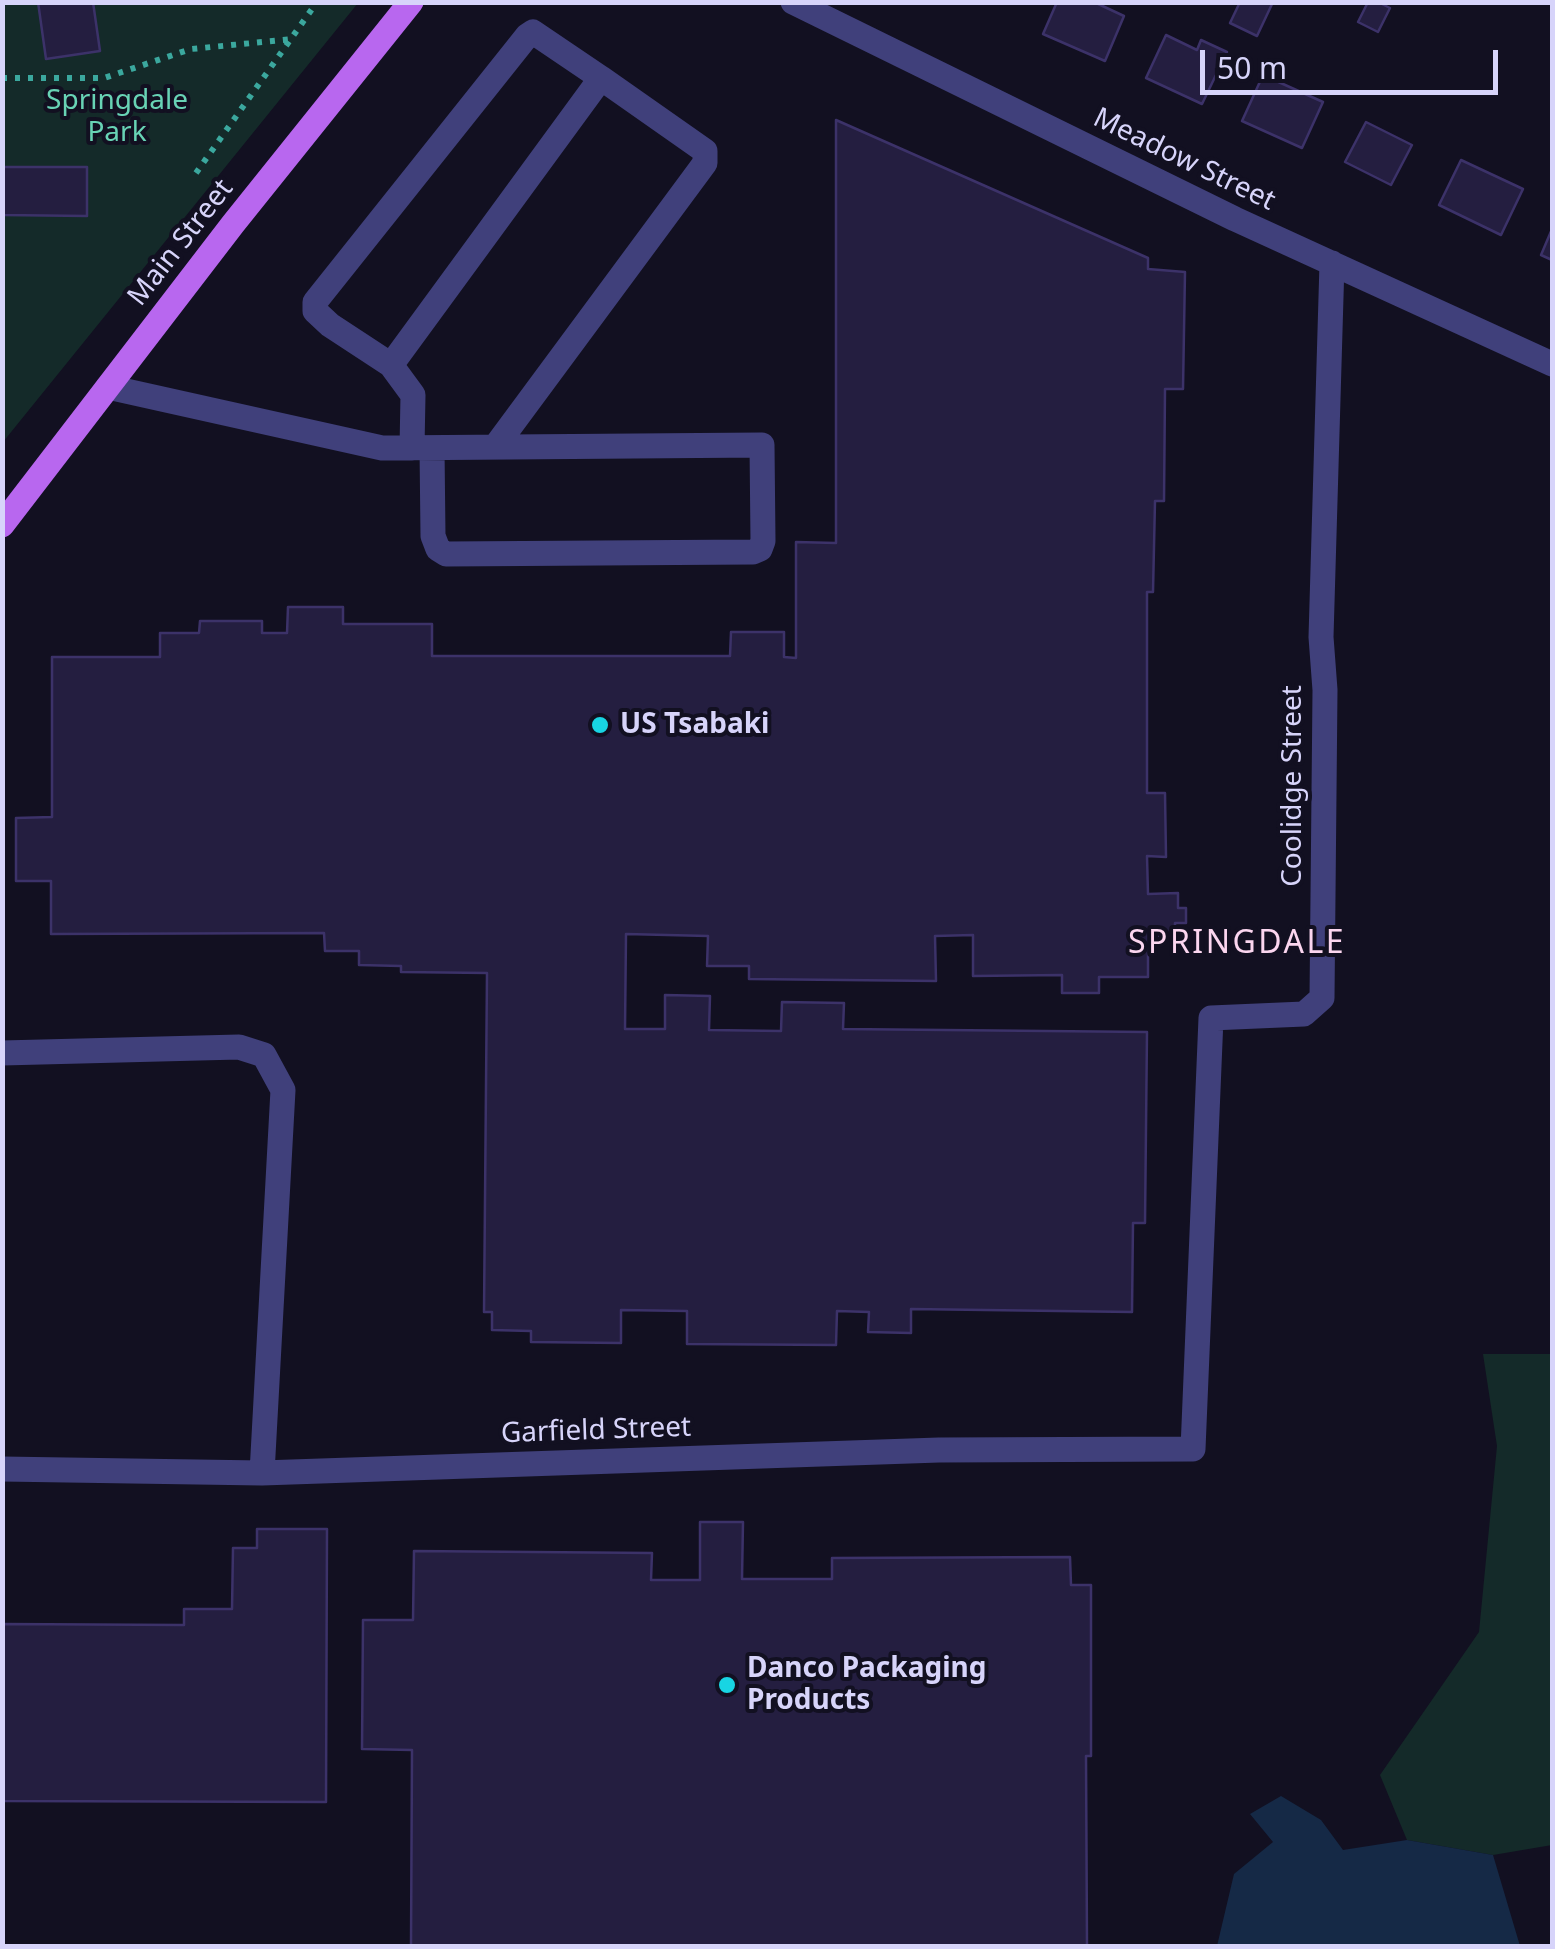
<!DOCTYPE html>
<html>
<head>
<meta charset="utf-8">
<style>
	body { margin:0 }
	#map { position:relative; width:1555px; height:1949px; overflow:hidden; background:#121021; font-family:"Noto Sans",sans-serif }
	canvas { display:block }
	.frame { position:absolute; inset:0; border:5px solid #d7d4fa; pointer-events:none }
	.scale { position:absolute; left:1200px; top:50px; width:298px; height:45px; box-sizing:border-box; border:5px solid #d7d4fa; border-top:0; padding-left:12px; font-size:30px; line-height:35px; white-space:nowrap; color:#d7d4fa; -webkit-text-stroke:8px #121021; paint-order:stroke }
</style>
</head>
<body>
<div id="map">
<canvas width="1555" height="1949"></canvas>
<div class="frame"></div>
<div class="scale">50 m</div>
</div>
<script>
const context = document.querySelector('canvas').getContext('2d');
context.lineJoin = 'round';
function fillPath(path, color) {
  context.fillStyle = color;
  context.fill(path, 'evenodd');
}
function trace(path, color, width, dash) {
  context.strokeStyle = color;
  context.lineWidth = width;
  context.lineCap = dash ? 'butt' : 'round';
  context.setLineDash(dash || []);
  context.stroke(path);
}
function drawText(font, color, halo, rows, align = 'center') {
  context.font = font + ' "Noto Sans",sans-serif';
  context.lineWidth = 8;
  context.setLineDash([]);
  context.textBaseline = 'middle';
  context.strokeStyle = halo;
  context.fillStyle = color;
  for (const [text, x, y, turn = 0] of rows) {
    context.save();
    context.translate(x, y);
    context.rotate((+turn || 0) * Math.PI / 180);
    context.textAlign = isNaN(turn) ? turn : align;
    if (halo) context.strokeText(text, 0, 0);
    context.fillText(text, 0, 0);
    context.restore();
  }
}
fillPath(new Path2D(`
	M3,3H358L3,442Z
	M1483,1354H1552V1845L1493,1855L1407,1840L1380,1775L1479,1632L1497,1446Z`), '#142a29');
fillPath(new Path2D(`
	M1281,1796L1321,1820L1343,1850L1407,1840L1493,1855L1520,1946H1217L1234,1874L1273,1842L1250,1814Z`), '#152946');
const building = new Path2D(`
	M38,2H93L100,51L46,59Z
	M1057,2H1094L1124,16L1105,61L1043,34Z
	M1240,2H1273L1257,36L1230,23Z
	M1368,2H1378L1390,8L1378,32L1358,22Z
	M1166,35L1197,50L1201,40L1227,52L1202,104L1146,78Z
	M1263,75L1323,102L1302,148L1242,121Z
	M836,120L1148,258V269L1185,272L1183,389H1165L1164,501H1155L1153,592H1147V793H1165L1166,857L1147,856L1148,894L1178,893V908H1186V923H1175V936H1148V977H1099V993H1062V975L973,976V935L935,936L936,981L749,979V966H707L708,936L626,934L625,1029H665V995L710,996L709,1030L781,1031L782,1002L844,1003L843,1029L1147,1032L1145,1223H1133L1132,1312L911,1309V1333L868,1332L869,1312L837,1311L836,1345L687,1344V1311L621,1310V1343L531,1342V1331L492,1330V1312H484L487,973L401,972V966L359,965V951H325L324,933L51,934V881H16V818L52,817V657H160V633H199L200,621H262V633H287L288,607H343V624H432V656H730L731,632H784V657L796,658V542L836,543Z
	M1366,122L1412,145L1391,185L1345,162Z
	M1461,160L1523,189L1501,235L1439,205Z
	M2,167H87V216L2,215Z
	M1552,229V260L1541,255Z
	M700,1522H743L742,1579H832V1558L1070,1557L1071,1585H1091V1756H1086L1087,1946H411L412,1750L362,1749L363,1620H413L414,1551L652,1553L651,1580H700Z
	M257,1529H327L326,1802L2,1801V1624L184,1625V1609H232L233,1548H257Z`);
fillPath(building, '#241e40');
trace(building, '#3c3269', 2.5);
trace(new Path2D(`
	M2,78H104L191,49L294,39
	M196,173L317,2`), '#3ba89e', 6, [5, 8]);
trace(new Path2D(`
	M793,2L1235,219L1552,364
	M391,365L330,325L315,311V302L527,36L533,32L601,78
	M108,387L382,448L762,445L763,541L760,549L753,552L446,554L438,549L433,536L432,448
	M412,448L413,395L391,365L601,78L705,151V163L495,447
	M2,1053L239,1047L264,1055L283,1090L262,1473
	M2,1469L262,1473L939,1450L1193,1449L1211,1018L1304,1014L1322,998L1325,690L1321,637L1332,263`), '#40407b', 25);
trace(new Path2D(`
	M2,525L233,224L411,2`), '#b867ef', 25);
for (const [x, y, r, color] of [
	[600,725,10,"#18d5e3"],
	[727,1685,10,"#18d5e3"]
]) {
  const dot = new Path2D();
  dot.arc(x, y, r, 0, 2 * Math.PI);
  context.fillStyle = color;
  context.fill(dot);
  trace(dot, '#121021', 4);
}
drawText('28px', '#68d3b5', '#121021', [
	["Springdale",117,101],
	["Park",117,133]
]);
drawText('28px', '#d7d4fa', '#121021', [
	["Meadow Street",1184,160,26],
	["Main Street",181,243,-52],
	["Coolidge Street",1293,786,-90],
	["Garfield Street",596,1431,-2]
]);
drawText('bold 28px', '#d7d4fa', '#121021', [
	["US Tsabaki",620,725],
	["Danco Packaging",747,1669],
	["Products",747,1701]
], 'left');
context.letterSpacing = '2.5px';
drawText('32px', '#fbd6ef', '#121021', [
	["SPRINGDALE",1237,944]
]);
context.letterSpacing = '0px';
</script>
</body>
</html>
